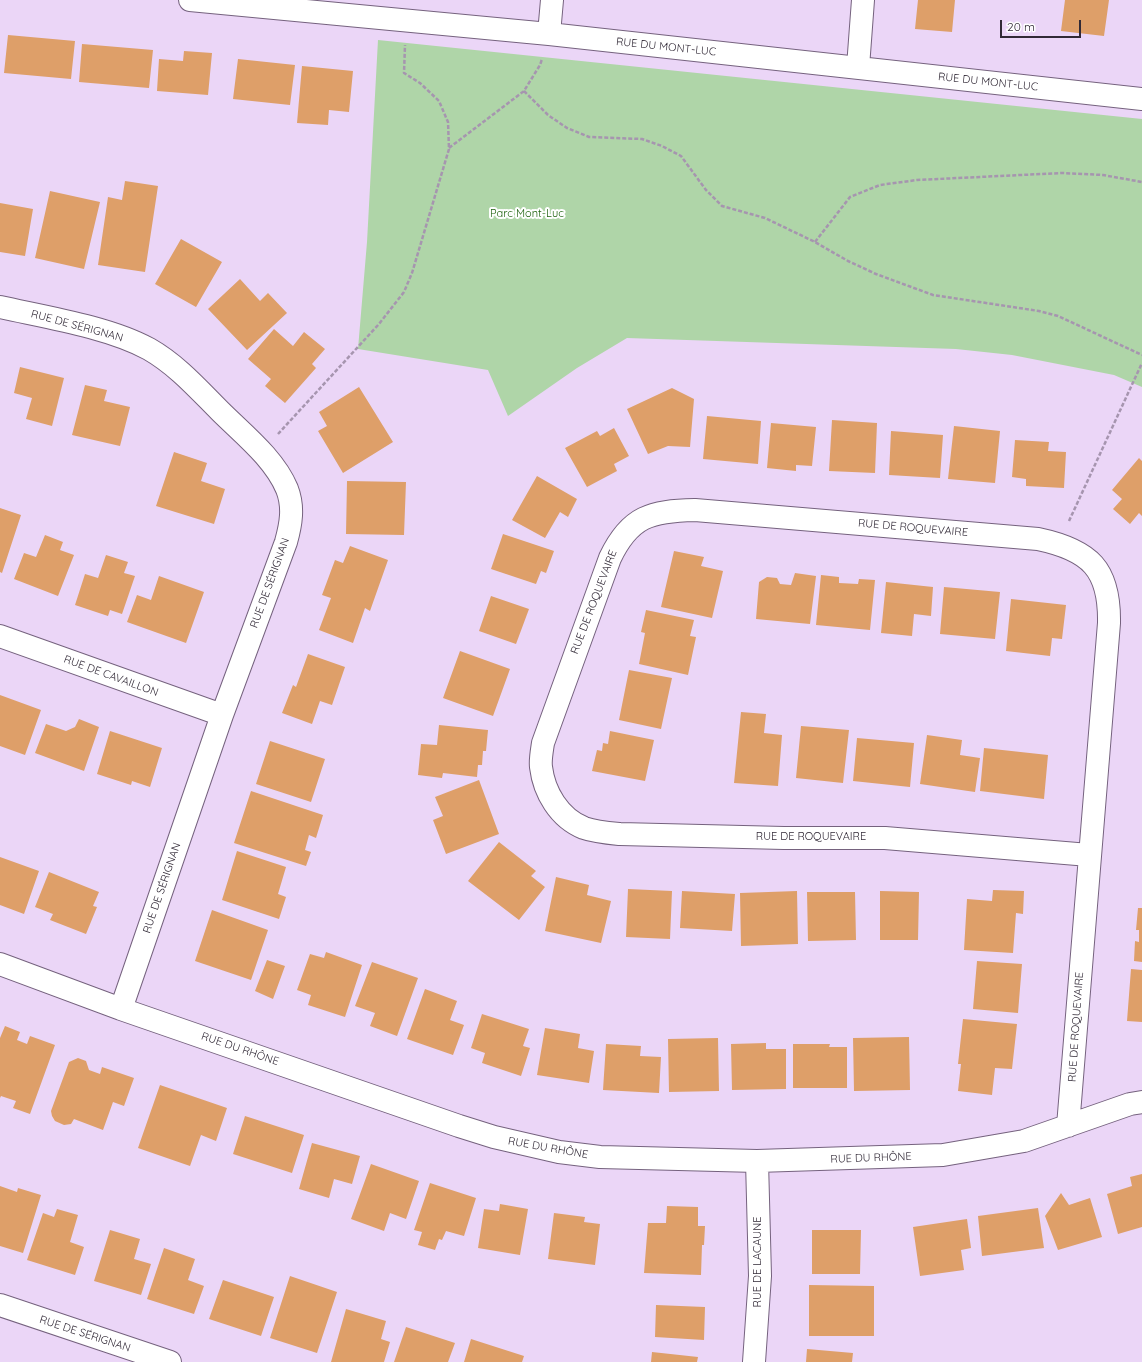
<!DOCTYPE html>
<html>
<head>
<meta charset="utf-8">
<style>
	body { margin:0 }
	#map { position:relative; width:1142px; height:1362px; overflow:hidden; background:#ebd6f7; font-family:Quicksand,sans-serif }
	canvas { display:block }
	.scale { position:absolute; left:1000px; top:20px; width:81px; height:18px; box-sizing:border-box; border:2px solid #312936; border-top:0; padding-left:5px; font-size:12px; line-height:14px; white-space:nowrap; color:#312936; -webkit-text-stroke:3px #fff; paint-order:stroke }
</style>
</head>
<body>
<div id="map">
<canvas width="1142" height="1362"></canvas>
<div class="scale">20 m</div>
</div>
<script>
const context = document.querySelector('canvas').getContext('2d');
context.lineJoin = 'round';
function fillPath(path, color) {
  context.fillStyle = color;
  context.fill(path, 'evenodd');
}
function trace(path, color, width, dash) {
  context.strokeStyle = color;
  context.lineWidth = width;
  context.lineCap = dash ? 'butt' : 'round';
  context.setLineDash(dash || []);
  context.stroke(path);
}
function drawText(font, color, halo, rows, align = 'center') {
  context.font = font + ' Quicksand,sans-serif';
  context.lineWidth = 4;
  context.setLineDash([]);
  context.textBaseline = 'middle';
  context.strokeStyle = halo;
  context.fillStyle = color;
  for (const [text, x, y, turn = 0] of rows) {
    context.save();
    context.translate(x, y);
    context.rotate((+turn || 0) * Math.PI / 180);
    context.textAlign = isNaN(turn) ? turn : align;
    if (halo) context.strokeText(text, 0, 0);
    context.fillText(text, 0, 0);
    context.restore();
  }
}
fillPath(new Path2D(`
	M378,40L1142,119V387L1114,375L1012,355L956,349L627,338L577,368L508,416L488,370L358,349L367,242Z`), '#afd5a8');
fillPath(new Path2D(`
	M918,0H955L952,32L915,29Z
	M1065,0H1109L1104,36L1061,31Z
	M8,35L75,41L71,79L4,73Z
	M82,44L153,50L149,88L79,82Z
	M184,51L212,53L208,95L157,91L159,59L183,61Z
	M238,59L295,65L290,105L233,99Z
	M302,66L353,71L349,112L329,110L328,125L297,123Z
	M125,181L158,186L145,272L98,265L108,197L122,200Z
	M50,191L100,202L84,269L35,258Z
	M0,203L33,209L25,256L0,252Z
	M181,239L222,262L196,307L155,284Z
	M240,279L260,301L268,293L287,313L247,350L208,309Z
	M274,329L293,346L304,332L325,349L312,364L316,368L285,403L265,386L271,379L248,359Z
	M20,367L64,378L52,426L26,419L32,398L14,393Z
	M85,385L107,390L104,401L130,407L120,446L72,435Z
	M359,387L393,442L343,473L318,431L327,426L319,412Z
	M672,388L694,399L690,447L668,446L648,454L627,409Z
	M707,416L761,421L758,464L703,459Z
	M832,420L877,423L875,473L829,471Z
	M771,423L816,427L812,466L796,465V471L767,468Z
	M954,426L1000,431L995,483L948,479Z
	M614,428L629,456L614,464L617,471L587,487L565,448L597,431L600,436Z
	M891,431L943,435L940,478L889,475Z
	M1015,440L1049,442L1048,451L1066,452L1064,488L1026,486V479L1012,477Z
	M174,452L207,463L201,481L225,489L214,524L156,506Z
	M1139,458L1142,461V516L1139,513L1130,524L1113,509L1122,499L1112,490Z
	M537,476L577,499L568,517L560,512L545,538L512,520Z
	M347,481L406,482L404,535L346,534Z
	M0,508L21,515L2,573L0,572Z
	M503,534L554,551L546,573L541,571L536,584L491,569Z
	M45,535L63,542L60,550L74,555L58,596L14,579L24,553L36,557Z
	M350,546L388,560L370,611L365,608L353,643L319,630L331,598L322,595L335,560L343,563Z
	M674,551L704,557L701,566L723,571L712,618L661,607Z
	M106,555L128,562L124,573L135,576L122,614L110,610L108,616L75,605L85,574L98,578Z
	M795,573L816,576L810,624L756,619L759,582L767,577L777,578L780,584L791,585Z
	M821,575L839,577V583L858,584L859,579L875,580L870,630L816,625Z
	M159,576L204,592L186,643L127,622L137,595L151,600Z
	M886,582L933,587L931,616L914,614L912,636L881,633Z
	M944,587L1000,592L995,639L940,634Z
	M491,596L529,609L516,644L479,631Z
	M1011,599L1066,605L1062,639L1052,638L1050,656L1006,651Z
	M646,610L694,620L690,636L696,637L688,675L639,664L645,633L641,632Z
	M460,651L510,669L493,716L443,698Z
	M308,654L345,667L332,705L320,701L312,724L282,713L293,685L296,687Z
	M629,670L672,678L661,729L619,720Z
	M0,695L41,710L25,755L0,746Z
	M741,712L766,714L764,733L782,735L778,786L734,783Z
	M79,719L99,727L84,771L35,753L46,724L66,731L75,727Z
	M439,725L488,730L486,751H483L482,765H478L477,777L443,773L442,778L418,775L421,744L437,745Z
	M801,726L849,730L843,783L796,778Z
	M110,731L162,748L150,787L132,781L131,785L97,774Z
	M610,731L654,740L645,781L592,771L597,750L602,751L603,743L608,744Z
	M927,735L962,740L960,755L980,758L975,792L920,784Z
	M857,738L914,743L910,787L853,781Z
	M270,741L325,759L311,802L256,784Z
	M984,748L1048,755L1044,799L980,791Z
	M479,780L499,834L446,854L433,820L443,816L435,797Z
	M251,791L323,815L316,838L309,835L305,850L311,852L306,866L234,843Z
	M499,842L536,871L531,876L545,887L519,920L468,881Z
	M237,851L286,867L278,894L286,897L279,919L222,900Z
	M0,857L39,871L24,914L0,905Z
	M49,872L99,892L93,906L97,907L86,934L50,920L53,914L35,907Z
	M556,877L589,885L587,895L611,901L601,943L545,931Z
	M628,889L672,891L670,939L626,937Z
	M993,890L1024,891L1023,914L1016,913L1013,953L964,950L967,899L992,901Z
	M682,891L735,894L732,931L680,928Z
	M797,891L798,944L741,946L740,893Z
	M880,891L919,892L918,940H880Z
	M807,892H855L856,940L808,941Z
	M1138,908H1142V962L1134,961L1135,941L1139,942V930H1136Z
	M212,910L268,930L251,980L195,961Z
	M326,952L362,965L345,1017L308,1005L311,995L297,990L310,954L324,958Z
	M267,960L285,966L273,999L255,991Z
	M977,961L1022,964L1018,1013L973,1009Z
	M372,962L418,978L397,1036L370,1026L375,1013L355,1006Z
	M1131,969L1142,970V1022L1127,1021Z
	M425,989L457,1001L450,1020L464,1025L453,1055L407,1039Z
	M482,1014L529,1029L523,1046L530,1048L521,1076L482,1063L485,1053L471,1048Z
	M963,1019L1017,1024L1012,1069L995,1068L992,1095L958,1091L961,1064H958Z
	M5,1026L20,1032L17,1040L27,1044L30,1036L55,1045L30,1114L13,1108L16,1101L1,1096L0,1098V1038Z
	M545,1028L580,1034L578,1048L594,1051L589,1083L537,1075Z
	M909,1037L910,1090L854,1091L853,1038Z
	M718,1038L719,1091L669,1092L668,1039Z
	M766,1043V1049H786V1089L732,1090L731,1044Z
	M606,1044L641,1046L640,1056L661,1057L659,1093L603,1090Z
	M793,1044H830L829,1047H847V1088H793Z
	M78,1058L86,1061L89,1070L100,1074L102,1067L134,1078L124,1106L113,1102L103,1130L74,1119L71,1124L64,1125L55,1121L52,1116L51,1111L69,1062Z
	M160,1085L227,1108L216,1141L201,1135L190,1166L138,1148Z
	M245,1116L304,1135L292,1173L233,1154Z
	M312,1143L360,1156L352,1184L334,1179L329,1198L299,1189Z
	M371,1164L419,1181L406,1219L390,1213L384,1231L351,1219Z
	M1142,1174V1227L1118,1234L1107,1194L1132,1186L1130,1177Z
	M430,1183L476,1198L464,1236L446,1231L442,1240L439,1239L435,1250L418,1245L422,1232L414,1230Z
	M0,1186L17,1192L18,1188L41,1195L23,1253L0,1246Z
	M1061,1193L1069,1205L1090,1198L1102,1237L1058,1250L1045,1216Z
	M500,1204L528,1209L520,1255L478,1248L484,1209L499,1211Z
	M667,1206L698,1207V1226H705L704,1245H702L701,1275L644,1273L648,1223H666Z
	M1038,1208L1044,1248L982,1256L978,1216Z
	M57,1209L78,1215L70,1242L84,1247L75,1275L27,1260L43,1213L54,1217Z
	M554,1213L585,1217L584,1222L600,1224L595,1265L548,1259Z
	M967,1219L971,1248L961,1250L964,1270L920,1276L913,1227Z
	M110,1230L140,1239L134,1259L151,1264L141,1295L94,1281Z
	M812,1230H861L860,1274H812Z
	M164,1248L195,1259L188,1280L204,1286L194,1314L147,1299Z
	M290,1276L337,1292L317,1353L270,1338Z
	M223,1280L274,1297L261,1336L209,1319Z
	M809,1285L874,1286V1336H809Z
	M656,1305L705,1307L704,1340L655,1337Z
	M346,1309L386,1321L381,1339L390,1342L384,1362H331Z
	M406,1327L455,1343L448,1362H394Z
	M471,1339L524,1356L522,1362H464Z
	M807,1349L853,1353L852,1362H806Z
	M652,1352L698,1357L697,1362H651Z`), '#de9f69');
const minor = new Path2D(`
	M190,0L549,34L1142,99
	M549,34L552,0
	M858,67L863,0
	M0,307C45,317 109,327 149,349C177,365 198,389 220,411C243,434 274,458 287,489C294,507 291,524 286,542L222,715L121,1009
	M0,636L222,715
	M0,964L121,1009L459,1126L494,1137L559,1152L600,1157L757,1161L943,1155L1024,1141L1130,1104L1142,1102
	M1068,1126L1109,623C1110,569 1090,550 1038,539L695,510C651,511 630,516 610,558L543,743C542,750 540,760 541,767C544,792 559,818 584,828C595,832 608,833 620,834L784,838H885L1089,855
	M0,1305L170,1362
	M754,1362L760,1276L757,1161`);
trace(minor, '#75627e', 24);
trace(new Path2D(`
	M524,91L548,115L567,128L589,137L642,139L662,146L681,156L706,190L722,206L765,218L815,242L848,261L876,274L933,295L1039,311L1058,316L1142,355
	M449,148L524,91L540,65L542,59
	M815,242L850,197L880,185L917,180L1062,173L1103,175L1142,182
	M278,434L379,324L404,292L412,273L449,149L448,122L439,101L420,83L404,73L405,45
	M1069,521L1142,363`), '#a695af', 2.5, [4, 2]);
trace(minor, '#fff', 22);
drawText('11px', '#312936', '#fff', [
	["RUE DU MONT-LUC",666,47,6],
	["RUE DU MONT-LUC",988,82,6],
	["RUE DE SÉRIGNAN",77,326,15],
	["RUE DE ROQUEVAIRE",913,528,5],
	["RUE DE SÉRIGNAN",270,583,-70],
	["RUE DE ROQUEVAIRE",594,602,-69],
	["RUE DE CAVAILLON",111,676,20],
	["RUE DE ROQUEVAIRE",811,837],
	["RUE DE SÉRIGNAN",162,888,-71],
	["RUE DE ROQUEVAIRE",1076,1027,-86],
	["RUE DU RHÔNE",240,1049,19],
	["RUE DU RHÔNE",548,1148,10],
	["RUE DU RHÔNE",871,1158,-2],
	["RUE DE LACAUNE",758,1262,-90],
	["RUE DE SÉRIGNAN",85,1334,18]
]);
drawText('11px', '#195f09', '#fff', [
	["Parc Mont-Luc",527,214]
]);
</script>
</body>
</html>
